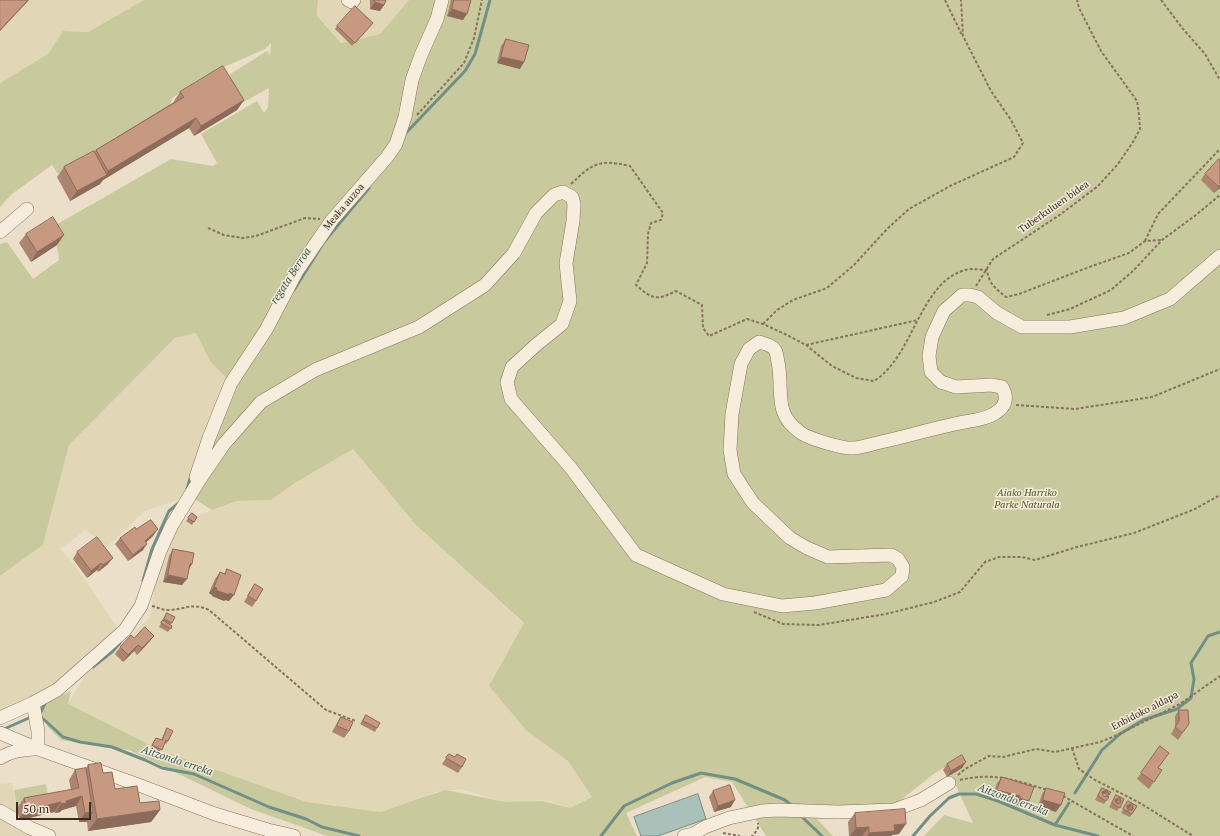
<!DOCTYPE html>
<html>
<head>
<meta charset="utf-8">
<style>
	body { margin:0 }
	#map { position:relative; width:1220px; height:836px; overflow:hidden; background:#ecdfc9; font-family:"PT Serif",serif }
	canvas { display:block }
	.scale { position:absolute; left:16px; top:802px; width:75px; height:18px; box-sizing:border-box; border:2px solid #392b21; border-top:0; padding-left:5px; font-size:12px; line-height:14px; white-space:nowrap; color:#392b21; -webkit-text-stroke:3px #f4ead8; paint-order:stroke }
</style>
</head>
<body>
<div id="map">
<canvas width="1220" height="836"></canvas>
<div class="scale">50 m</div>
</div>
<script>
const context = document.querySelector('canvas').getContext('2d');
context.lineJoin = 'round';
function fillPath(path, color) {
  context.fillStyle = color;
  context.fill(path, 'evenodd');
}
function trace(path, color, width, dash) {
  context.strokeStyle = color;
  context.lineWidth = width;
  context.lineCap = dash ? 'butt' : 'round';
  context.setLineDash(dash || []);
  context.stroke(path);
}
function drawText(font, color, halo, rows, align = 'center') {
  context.font = font + ' "PT Serif",serif';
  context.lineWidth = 3;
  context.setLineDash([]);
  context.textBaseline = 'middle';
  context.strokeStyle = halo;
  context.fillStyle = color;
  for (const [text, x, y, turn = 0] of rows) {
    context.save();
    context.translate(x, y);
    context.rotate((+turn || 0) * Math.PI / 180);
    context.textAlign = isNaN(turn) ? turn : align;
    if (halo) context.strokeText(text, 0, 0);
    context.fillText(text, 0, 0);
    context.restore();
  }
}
fillPath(new Path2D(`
	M0,0H144L88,32L63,31L48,54L0,83Z
	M318,0H409L380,34L341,43L317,16Z
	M196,333L210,361L231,383L190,496L145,511L107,547L86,530L60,549L71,561L86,581L119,630L57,690L0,718V576L43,545L69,445L175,338Z
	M353,449L416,525L524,624L527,731L568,761L592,797L570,808L543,800L508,803L460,789L435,792L381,812L307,802L172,754H159L149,750L146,743L68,704L85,675L117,650L150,617L160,551L172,525L237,501L271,500L295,483Z
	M12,783L19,819L5,806L0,805V784Z
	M0,815L28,832L31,836H0Z`), '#e1d7b7');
fillPath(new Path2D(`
	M144,0H318L317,16L341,43L380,34L409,0H1220V836H924L944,815L973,823L947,766L935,773L883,814L817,819L833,836H766L732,782L705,777L626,813L637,836H327L251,809L129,750L61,740L48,727L39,706L71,691L68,704L146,743L149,750L159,754H172L307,802L381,812L420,798L446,790L506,802L543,801L570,808L592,797L568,761L527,731L489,686L524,623L416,525L353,449L295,483L271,500L237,501L212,510L190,496L231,383L210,361L196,333L175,338L69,445L43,545L0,576V244L7,242L33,279L59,260L54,226L171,159L213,166L227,157L217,163L201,134L257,101L264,113L268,107L269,88L235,107L219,81L267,51L270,55L271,43L265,49L215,71L172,98L170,106L58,174L52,165L12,194L0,207V83L48,54L63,31L88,32Z
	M46,784L49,802L17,808L14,790Z`), '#c8ca9d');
const water = new Path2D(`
	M698,794L706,819L658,836H641L634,817Z`);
fillPath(water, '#a9c1b8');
trace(water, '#708f85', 1);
trace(new Path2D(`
	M404,135L465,71L475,54L490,0
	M294,290L324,242L369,188
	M187,489L191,475
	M143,581L152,549L169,511L180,502
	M93,667L113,651L120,643
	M40,714L46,701
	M40,716L63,737L80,742L112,747L145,760L162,768L194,774L269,807L306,819L322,827L359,836
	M2,730L31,717
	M1075,793L1102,750L1120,734L1143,720L1177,709L1191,698L1194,679L1191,663L1208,636L1220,632
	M800,815L822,836
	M1055,825L1069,803
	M601,836L624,806L672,783L701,773L735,779L785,800L791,805
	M913,836L930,816L949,798L959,794H976L998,801L1055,825L1098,836`), '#708f85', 3);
const minor = new Path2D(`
	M348,0L352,2L354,0
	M0,232L27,209
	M196,477L209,438L231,383L266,330L297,271L332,220L387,157L396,144L405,117L412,80L421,55L437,19L442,0
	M33,703L38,731V749
	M0,718L33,703L57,690L125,630L141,606L160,551L172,525L200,479L224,444L261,402L315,370L419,327L485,285L514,253L536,213L554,195L563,192L572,197L574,204L573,221L566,263L570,301L562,324L536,345L512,367L507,382L511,399L571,468L636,555L723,594L782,606L815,603L886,590L902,576L903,567L898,559L891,555L828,557L807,548L790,538L753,503L734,474L730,450L732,414L741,364L749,349L759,342C765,344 772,345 775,350C777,353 777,358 778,362C784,391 772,413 801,433C810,439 843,449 854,448C863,447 872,444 881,442C913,435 943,425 976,420C992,417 1014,407 1002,387L991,385L956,387L941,382L931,372L929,356L932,337L944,311L962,295H970L978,297L997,313L1022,327H1070L1124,318L1170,299L1220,256
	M0,733L38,749L136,784L215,814L268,830L294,836
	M0,758C11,751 21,750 34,749
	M0,811L30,828L49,836
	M684,836L693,834L705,827L729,818L762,811L778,810L838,812L894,810L921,800L949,783`);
trace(minor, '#87715f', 14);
trace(new Path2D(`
	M945,0L962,35
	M1161,0L1183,29L1205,54L1220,80
	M417,115L464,63L474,38L482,0
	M571,184C593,163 599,159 630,166L663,213L661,220L651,223L648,234L647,263L636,285C652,299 656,301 676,291L702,305L703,328L709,336L747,319L763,324L785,334L806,345L832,366L856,378L874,381C914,356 919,283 965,270C972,268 980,270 987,270C989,284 995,288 1006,297L1019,294L1084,269L1129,253L1145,241L1162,240
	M208,228L224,235L242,238L256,236L305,218L320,219
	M1145,241L1158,214L1220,149
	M976,286L993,259L1061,214L1098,186L1118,164L1133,142L1140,129L1139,115L1137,101L1101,51L1079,8L1077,0
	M1047,315L1070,309L1111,290L1133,271L1162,240L1196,215L1220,195
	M763,324L777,310L793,300L827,288L854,265L888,228L909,209L950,186L1014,157L1023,143L1011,120L991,91L963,36L961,0
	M806,345L918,320
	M1016,405L1075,409L1152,397L1220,369
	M152,606C157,607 162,610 168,610C184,610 192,602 209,610L326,710L356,721
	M754,612L783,624L819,625L886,614L934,602L960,592L985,562L999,557H1022L1035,560L1077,547L1134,533L1195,509L1220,495
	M1072,748L1079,769L1095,780L1140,803L1193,836
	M958,775L965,769L989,756L1003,757L1036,749L1055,752L1100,742L1115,736L1180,704L1220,676
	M960,780C994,772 1015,780 1047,790
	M1063,796L1133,836
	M723,833L740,836
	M751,836H753L758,828V823`), '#87715f', 2, [3, 2]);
trace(minor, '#f7eddc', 13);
fillPath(new Path2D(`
	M370,0H386L384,5L380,11L370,9Z
	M451,0H471L463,20L447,16Z
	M373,23L352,46L335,29L337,26Z
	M506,39L520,69L497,63L501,46Z
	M180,92L244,100L237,110L194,136L189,128L103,180L100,184L70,201L57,177L64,167L94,152L96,150L174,102V101Z
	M1205,174L1220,188L1214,193L1201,180Z
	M26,234L57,245L31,262L19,243Z
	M192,513L197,517L192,525L186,521Z
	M136,529L153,536L146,542L143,550L128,561L115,544L120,538Z
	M173,549L188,570L182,585L163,582L169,556Z
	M77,552L108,564L98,572L97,570L87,578L73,559Z
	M227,569L229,601L225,600L224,601L212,596V595L209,593L215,579L220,572L224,574Z
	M255,584L256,601L252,607L244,602Z
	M167,613L172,623L170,625L172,626L168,632L159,627Z
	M154,636L149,642L137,655L134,651L123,662L115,654L120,647L134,638Z
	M1179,710L1189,724L1178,740L1171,734L1175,727V716Z
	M366,715L377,728L375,732L360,724Z
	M341,717L349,731L344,738L332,732L337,723Z
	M167,728L168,741L166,744L164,743L159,753L150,748L156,738L161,740Z
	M1160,746L1159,768L1162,770L1149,789L1137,779Z
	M449,754L455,757L457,754L462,767L458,773L442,764Z
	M947,764L962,768L947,777L943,770Z
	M88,765L103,773L115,789L140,803L160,810L151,822L88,831L87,822H79L76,806L62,810L60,812L55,813L54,812L29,818L19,819L17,808L24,798L71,790L69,780L75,770L86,768Z
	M1002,777L1034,787L1025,807L1015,804L1016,803L993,796L997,783Z
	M1046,788L1056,812L1038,806L1042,794Z
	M1102,788L1111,792L1104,804L1095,800ZM1102,794H1105L1106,796H1103Z
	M713,791L731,807L714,812L709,797Z
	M1116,795L1124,799L1117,811L1109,807Z
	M1128,801L1137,806L1130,817L1121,813Z
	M855,813L899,834L892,835L891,836H849L848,822Z`), '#ac846f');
fillPath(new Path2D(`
	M28,0H29L0,31V30Z
	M375,2L384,5L380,11L370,9Z
	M452,9L467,14L463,20L447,16Z
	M501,57L524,62L520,69L497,63Z
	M244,100L237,110L194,136L201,126Z
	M196,118L189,128L103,180L100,184L70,201L77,191L105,176L108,171Z
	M1220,186V188L1214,193L1219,187Z
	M64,235L57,245L31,262L37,252Z
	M158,529L153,536L141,547L145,541Z
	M147,544L143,550L128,561L133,555Z
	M113,558L108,564L98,572L103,565Z
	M101,563L97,570L87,578L91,571Z
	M190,564H192L188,571Z
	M168,575L187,579L182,585L163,582Z
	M214,587L217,588L212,595L209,593Z
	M216,590L229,593L234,595L229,601L225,600L224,601L212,596Z
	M154,636L149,642L137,655L142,648Z
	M138,645L134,651L123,662L128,655Z
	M966,762L962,768L947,777L951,771Z
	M997,790L1020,796L1016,803L993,796Z
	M1107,790L1105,794L1100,795L1102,792Z
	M82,796L76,806L62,810L60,812L55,813L61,804L66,801Z
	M1020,798L1029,801L1025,807L1015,804Z
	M1120,798L1117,801L1113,803L1115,800Z
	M735,800L731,807L714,812L718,806Z
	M1043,800L1061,805L1056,812L1038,806Z
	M61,802L54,812L29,818L19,819L26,809Z
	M1132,804L1130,807L1125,809L1127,806Z
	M160,810L151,822L88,831L97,819Z
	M93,812L87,822H79L85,813Z
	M906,824L899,834L892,835L891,836H867L869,833L894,825Z
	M869,827L862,836H850L856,828Z`), '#8c6b5a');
const building = new Path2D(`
	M0,0H28L0,30Z
	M374,0H386L384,5L375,2Z
	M454,0H471L467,14L452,9Z
	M355,6L373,23L355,43L337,26Z
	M506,39L529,45L524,62L501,57Z
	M223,66L244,100L201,126L196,118L108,171L96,150L184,97L180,92Z
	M94,151L107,175L77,191L64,167Z
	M1219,159L1220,160V186L1219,187L1205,174Z
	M53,217L64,235L37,252L26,234Z
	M192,513L197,517L194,522L188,518Z
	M151,520L158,529L145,541L147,544L133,555L120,538L135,527L136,529Z
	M97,537L113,558L103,565L101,563L91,571L77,552Z
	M173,549L194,553L192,564H190L187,579L168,575Z
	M227,569L241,575L234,595L229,593V595L216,590L217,588L214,587L220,572L225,574Z
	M255,584L263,589L256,601L248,596Z
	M167,613L175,617L172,623L164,619Z
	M163,620L172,626L171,629L161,623Z
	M145,627L154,636L142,648L138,645L128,655L120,647L131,635L134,638Z
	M1179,710H1188L1189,724L1182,733L1175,727L1179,721Z
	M366,715L380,723L377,728L363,721Z
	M341,717L353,722L349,731L337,726Z
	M167,728L173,731L168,741L166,740L162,750L152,745L156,738L162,740Z
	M1160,746L1169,753L1158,768L1162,770L1154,782L1141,773Z
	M449,754L455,757L457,754L466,759L462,767L446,758Z
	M962,755L966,762L951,771L947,764Z
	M101,763L103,773L112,772L115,789L137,786L140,803L159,801L160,810L97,819L88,765Z
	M86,768L93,812L85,813L82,796L66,801L67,803L61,804V802L36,808L26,809L24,798L79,788L75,770Z
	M1002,777L1034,787L1029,801L1020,798V796L997,790Z
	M730,785L735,800L718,806L713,791Z
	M1046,788L1065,793L1061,805L1043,800Z
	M1102,788L1111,792L1109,795L1107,790L1102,792L1103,796L1109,797L1106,801L1098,796Z
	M1116,795L1124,799L1120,808L1112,803ZM1120,798L1121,802L1119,804L1116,803L1115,800Z
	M1128,801L1137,806L1132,814L1123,809ZM1132,804L1133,809L1132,810H1128L1127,806Z
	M905,809L906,824L894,825L895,831L869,833V827L856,828L855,813Z`);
fillPath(building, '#c89981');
trace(building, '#8c6b5a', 1);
drawText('10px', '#392b21', '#f4ead8', [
	["Meaka auzoa",344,207,-50],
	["Tuberkuluen bidea",1054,207,-35],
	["Enbidoko aldapa",1145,711,-27]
]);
drawText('italic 10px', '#4d5429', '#f4ead8', [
	["Aiako Harriko",1027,493],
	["Parke Naturala",1027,505]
]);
drawText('italic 11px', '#325752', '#f4ead8', [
	["regata Berroa",291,276,-57],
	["Aitzondo erreka",177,761,18],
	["Aitzondo erreka",1013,800,20]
]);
</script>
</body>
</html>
